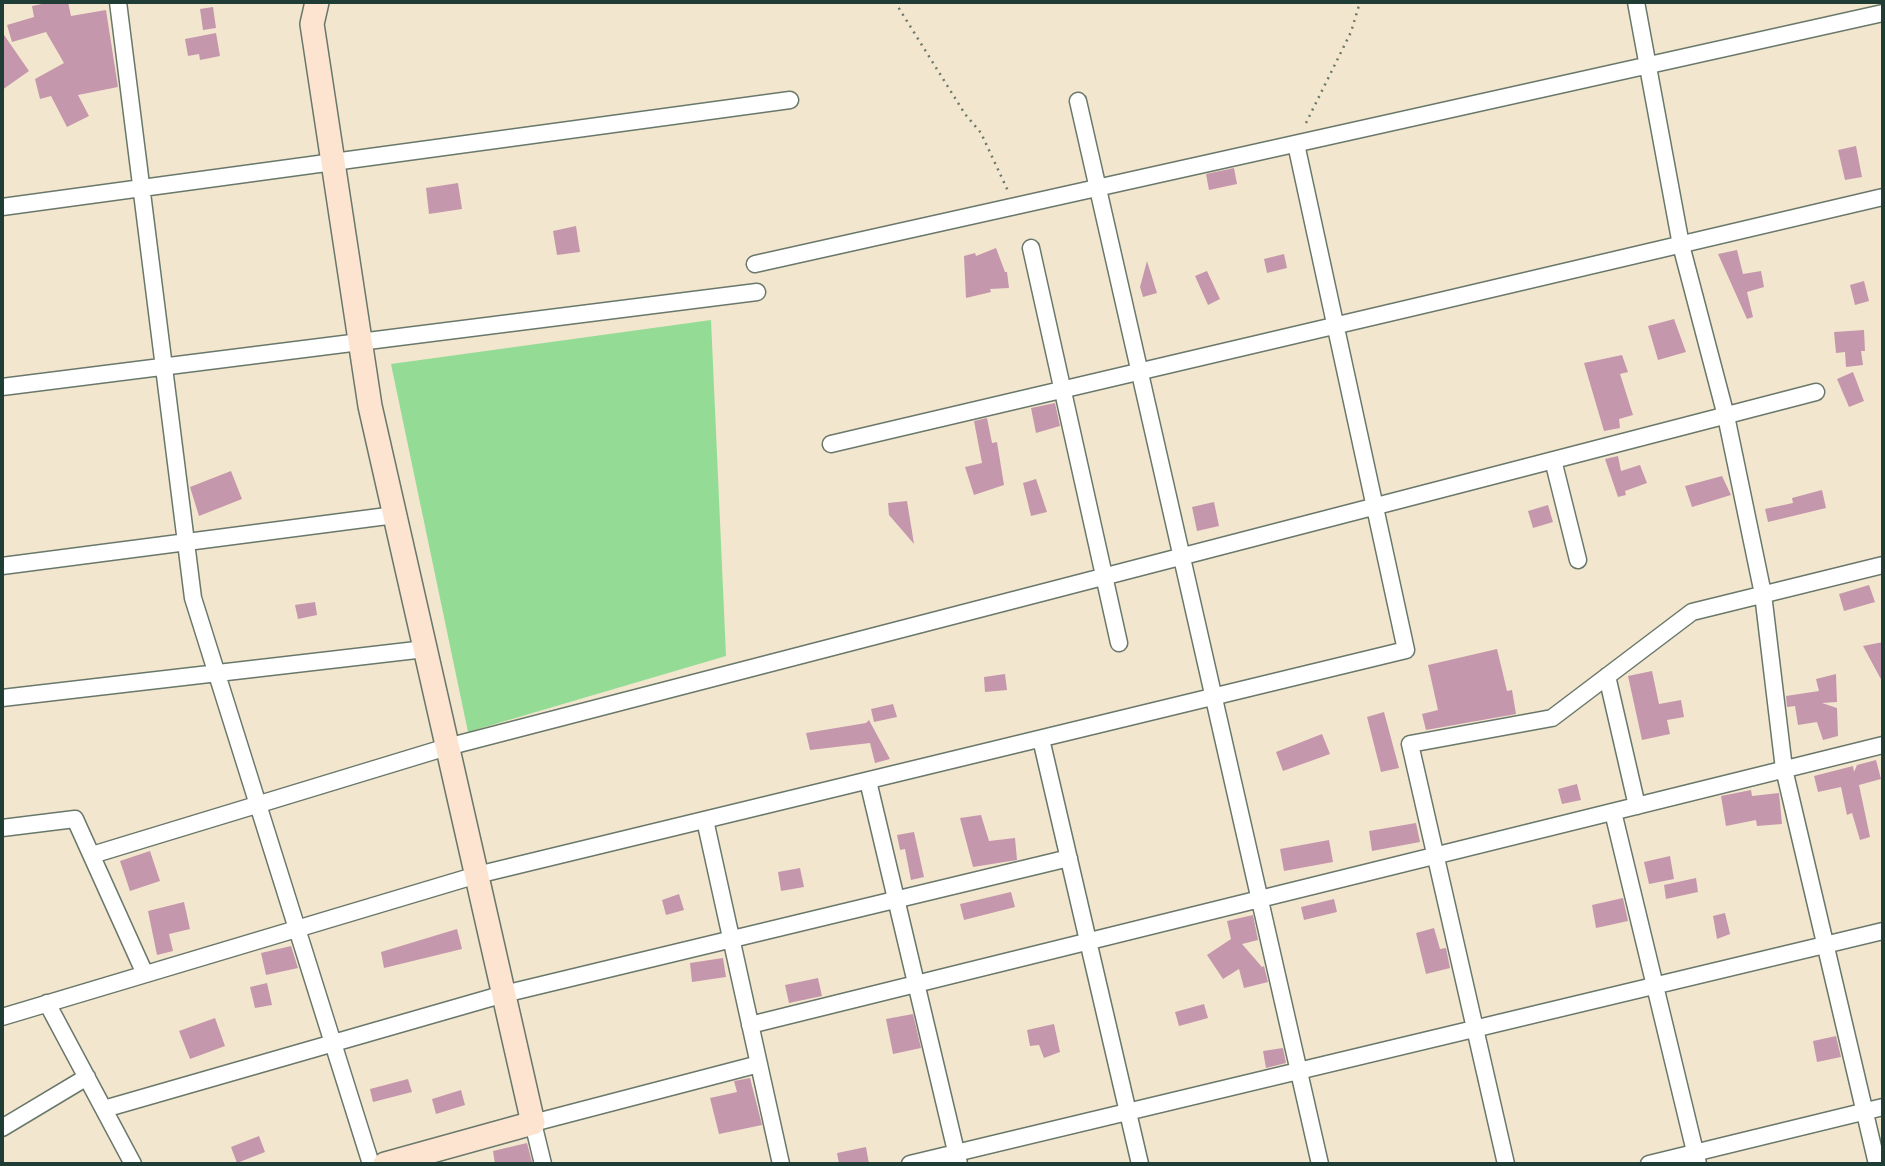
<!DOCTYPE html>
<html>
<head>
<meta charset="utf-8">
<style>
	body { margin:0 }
	#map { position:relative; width:1885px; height:1166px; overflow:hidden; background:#f3e6ce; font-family:"IM FELL Double Pica",serif }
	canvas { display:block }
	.frame { position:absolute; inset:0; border:4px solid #1f3d34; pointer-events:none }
</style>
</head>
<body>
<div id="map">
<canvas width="1885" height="1166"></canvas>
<div class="frame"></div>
</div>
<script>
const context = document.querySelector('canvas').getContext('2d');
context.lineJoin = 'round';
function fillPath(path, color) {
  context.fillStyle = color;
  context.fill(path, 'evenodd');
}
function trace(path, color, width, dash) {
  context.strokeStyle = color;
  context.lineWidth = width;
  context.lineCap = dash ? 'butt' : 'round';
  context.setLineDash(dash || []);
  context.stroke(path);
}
fillPath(new Path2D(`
	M711,320L726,656L468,732L391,364Z`), '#94dc96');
fillPath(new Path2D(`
	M41,2H68L71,16L106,10L118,87L78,95L89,116L67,127L51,96L40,99L35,79L64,63L46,32L12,42L7,25L34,17L32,6L42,4Z
	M213,7L216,28L203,30L200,9Z
	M2,32L29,71L2,90Z
	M216,33L220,56L200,60L199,54L188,56L185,39Z
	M1856,146L1862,177L1845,180L1838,150Z
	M1234,168L1237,184L1209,190L1206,174Z
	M458,183L462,209L429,214L426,188Z
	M576,226L580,252L557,255L553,231Z
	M996,248L1005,272H1007L1009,288L990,289L991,292L966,298L964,256L975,253L976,256Z
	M1737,250L1743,274L1761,271L1764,287L1747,292L1753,317L1747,319L1718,254Z
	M1284,254L1287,268L1267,273L1264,259Z
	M1147,261L1157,293L1143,297L1140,287Z
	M1207,271L1220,299L1208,305L1195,276Z
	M1864,281L1869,301L1855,305L1850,285Z
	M1674,319L1686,352L1658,360L1648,326Z
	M1864,330L1865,351H1861L1863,365L1846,367L1845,352L1836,353L1834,332Z
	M1622,355L1628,372L1620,374L1633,415L1619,419L1620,428L1604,431L1584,363Z
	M1853,372L1864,401L1849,407L1837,379Z
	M1055,403L1060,426L1036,433L1031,408Z
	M987,418L992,443L997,442L1004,485L974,495L965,467L982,463L974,421Z
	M1618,456L1621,471L1640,465L1647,483L1625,491L1626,495L1618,497L1605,459Z
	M231,471L242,499L199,516L190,487Z
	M1722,476L1731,495L1692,507L1685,486Z
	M1036,479L1047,512L1031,516L1023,483Z
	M1822,490L1826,508L1768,522L1765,509L1793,503L1792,498Z
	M907,501L914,544L889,515L888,503Z
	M1214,502L1219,526L1197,531L1192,507Z
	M1548,505L1553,522L1533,528L1528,511Z
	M1869,585L1875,602L1844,611L1839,594Z
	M315,602L317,615L298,619L295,605Z
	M1883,642V683L1863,646Z
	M1497,649L1507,691L1512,690L1516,714L1426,730L1422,714L1438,710L1428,665Z
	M1652,671L1659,704L1681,700L1684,717L1667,720L1670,734L1642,740L1628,676Z
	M1005,674L1007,690L985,692L984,677Z
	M1836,674L1837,702L1822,703L1837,708L1838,736L1823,740L1817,722L1798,725L1795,706L1787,707L1786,696L1819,691L1816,679Z
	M893,704L897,717L874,722L871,709Z
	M1384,712L1399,768L1381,772L1367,717Z
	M869,720L890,759L875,763L870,743L810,750L806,733L866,723Z
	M1322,734L1330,754L1283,771L1276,752Z
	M1876,760L1881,779L1859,785L1870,837L1860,840L1852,813L1847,815L1841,787L1818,792L1814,776L1853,766L1854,772L1857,765Z
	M1577,784L1581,800L1562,804L1558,789Z
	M1751,790L1752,796L1779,793L1782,824L1757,826L1756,820L1726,826L1721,796Z
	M981,815L989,841L1015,838L1017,860L973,867L960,818Z
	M1416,823L1420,842L1372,851L1369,831Z
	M914,832L924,877L911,880L905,849L900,850L897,835Z
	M1329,840L1333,862L1284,871L1280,849Z
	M150,851L160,881L130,891L120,861Z
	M1670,856L1674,879L1649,884L1644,862Z
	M800,868L804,887L781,891L778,872Z
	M1696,878L1698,892L1666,899L1664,885Z
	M1011,892L1015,907L964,920L960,904Z
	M679,894L684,910L666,915L662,900Z
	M1623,898L1628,921L1596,928L1592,905Z
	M1334,899L1337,912L1304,920L1301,907Z
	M184,902L190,929L169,934L173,951L157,955L148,911Z
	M1725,913L1730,934L1717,939L1713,916Z
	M1253,915L1258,940L1242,944L1262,967L1264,966L1268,982L1244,988L1239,969L1223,979L1207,955L1231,939L1227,921Z
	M1434,928L1440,949L1446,948L1450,968L1426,974L1416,933Z
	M457,929L462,949L384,968L381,952Z
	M291,946L298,968L266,975L261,953Z
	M723,958L726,977L692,982L690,963Z
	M818,978L822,996L789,1003L785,985Z
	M267,983L272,1005L255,1008L250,987Z
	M1204,1004L1208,1018L1179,1026L1175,1012Z
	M913,1014L921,1048L893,1054L886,1019Z
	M215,1018L225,1046L190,1059L179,1031Z
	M1054,1024L1060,1052L1044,1058L1039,1045L1030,1046L1027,1030Z
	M1836,1036L1841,1057L1817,1062L1813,1041Z
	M1283,1048L1286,1063L1266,1068L1263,1051Z
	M750,1078L762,1125L719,1134L710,1098L737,1092L734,1081Z
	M408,1079L412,1092L373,1102L370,1089Z
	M461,1090L465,1105L436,1114L432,1099Z
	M259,1136L265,1152L237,1163L231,1147Z
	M527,1143L532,1162L495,1164L493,1151Z
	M866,1147L869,1164H839L837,1153Z`), '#c597ac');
const street = new Path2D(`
	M118,2L193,598L371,1164
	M1636,2L1681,245L1726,416L1763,594L1784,769L1877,1164
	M1078,101L1320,1164
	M2,207L790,100
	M1031,248L1119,643
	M755,264L1883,13
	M2,387L757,292
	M831,444L1883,197
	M1553,460L1578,560
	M2,566L395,515
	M1607,676L1637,806
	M2,698L425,649
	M1041,739L1140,1164
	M868,781L959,1164
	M1613,812L1698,1164
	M705,820L781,1164
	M2,828L75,819L145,974
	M92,855L447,747L1816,392
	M47,1003L133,1164
	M2,1017L477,875L1406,650L1296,144
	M750,1025L1883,745
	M104,1109L504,994L1069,858
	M2,1128L87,1077
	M543,1164L533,1123L759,1064
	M910,1164L1883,931
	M1506,1164L1410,744L1552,718L1692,612L1883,565
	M1649,1164L1883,1107`);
const secondary = new Path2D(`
	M317,2L312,24L370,406L533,1123L385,1164`);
trace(street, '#69786a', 19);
trace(secondary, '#69786a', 26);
trace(new Path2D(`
	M895,2L965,114L981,133L1008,191
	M1306,123L1351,32L1360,2`), '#69786a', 2.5, [2, 5]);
trace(street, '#fff', 16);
trace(secondary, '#fde4d1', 23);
</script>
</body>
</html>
